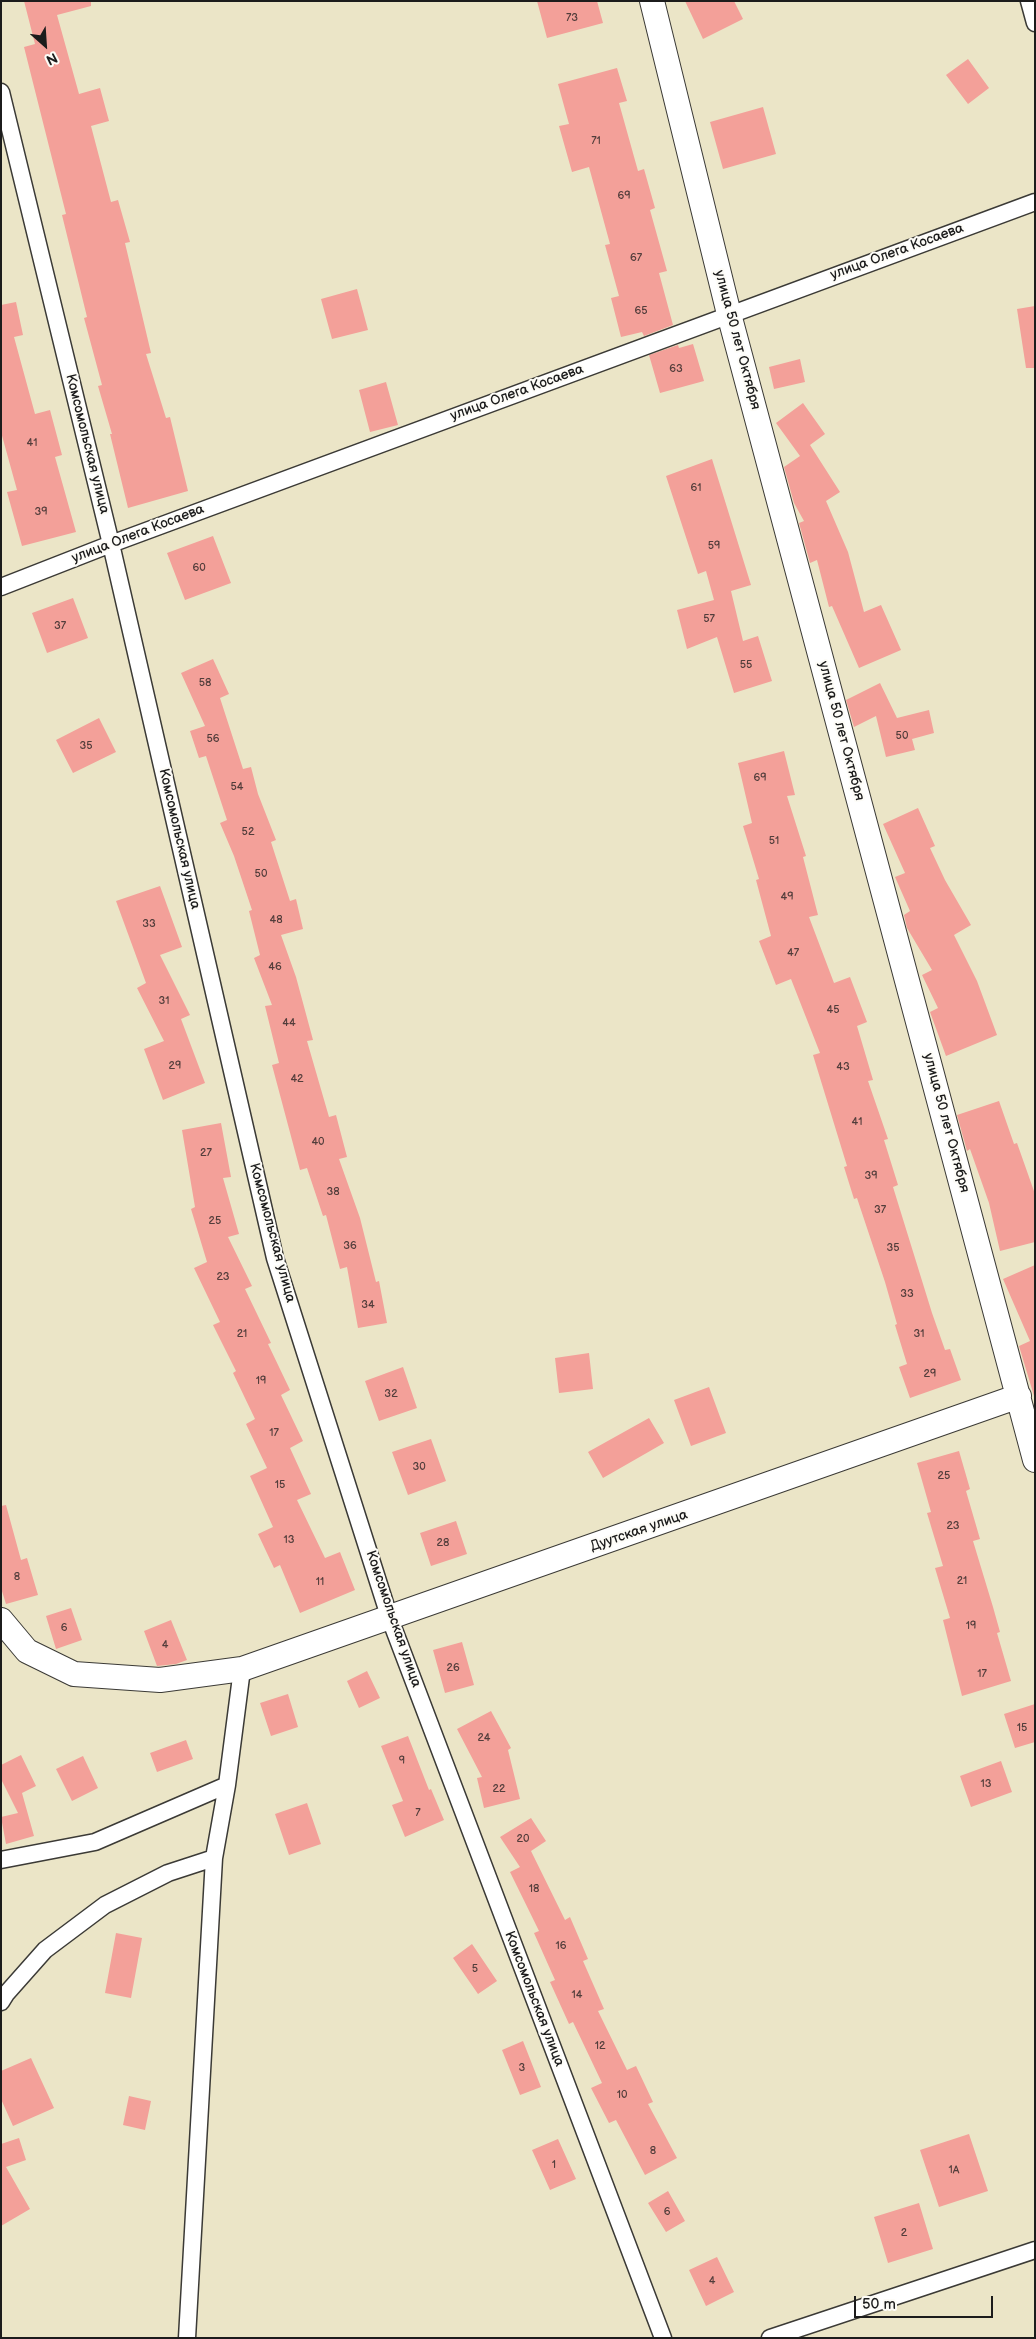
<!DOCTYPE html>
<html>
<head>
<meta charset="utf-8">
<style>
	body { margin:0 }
	#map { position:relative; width:1036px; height:2339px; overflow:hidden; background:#ebe5c7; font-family:"Balsamiq Sans",sans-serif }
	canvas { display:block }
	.frame { position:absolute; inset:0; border:2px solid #1c1c1c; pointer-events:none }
	.north { position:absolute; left:20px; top:20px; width:50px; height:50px; -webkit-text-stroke:4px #fdfcf7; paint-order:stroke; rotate:154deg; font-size:14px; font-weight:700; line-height:20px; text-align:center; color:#1c1c1c }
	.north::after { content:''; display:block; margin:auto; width:18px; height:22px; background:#1c1c1c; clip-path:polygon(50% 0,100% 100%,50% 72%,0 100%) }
	.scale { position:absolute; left:854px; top:2296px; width:139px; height:22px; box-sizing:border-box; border:2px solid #1c1c1c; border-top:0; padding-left:6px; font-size:15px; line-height:18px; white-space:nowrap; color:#1c1c1c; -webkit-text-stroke:4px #fdfcf7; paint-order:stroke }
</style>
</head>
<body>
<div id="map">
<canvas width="1036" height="2339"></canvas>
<div class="frame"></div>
<div class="north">N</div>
<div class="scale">50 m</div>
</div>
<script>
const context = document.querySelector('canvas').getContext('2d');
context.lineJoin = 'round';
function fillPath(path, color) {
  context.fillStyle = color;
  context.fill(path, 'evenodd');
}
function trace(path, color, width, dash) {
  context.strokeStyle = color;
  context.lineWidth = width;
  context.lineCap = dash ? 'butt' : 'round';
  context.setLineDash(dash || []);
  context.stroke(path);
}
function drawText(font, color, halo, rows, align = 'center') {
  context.font = font + ' "Balsamiq Sans",sans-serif';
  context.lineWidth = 4;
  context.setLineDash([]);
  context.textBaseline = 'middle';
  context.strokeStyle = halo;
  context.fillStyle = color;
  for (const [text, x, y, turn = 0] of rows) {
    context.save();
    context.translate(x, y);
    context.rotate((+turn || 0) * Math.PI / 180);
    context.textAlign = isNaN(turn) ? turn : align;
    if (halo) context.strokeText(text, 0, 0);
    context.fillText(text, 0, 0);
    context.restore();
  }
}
fillPath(new Path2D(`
	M24,1H91V6L57,15L79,94L100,88L109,121L91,126L111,202L118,200L130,242L125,243L151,353L146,354L166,418L170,417L188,491L128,508L110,434H112L98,386L102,385L84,318L87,317L62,215L66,214L24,47L35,44Z
	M537,1H597L603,23L547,38Z
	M685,1H734L743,19L703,39Z
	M968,59L989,88L968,104L946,75Z
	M617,68L627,101L619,103L638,171L644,169L655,208L650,210L667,271L659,273L673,325L644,336L642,332L621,337L611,298L619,296L605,245L610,244L589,167L572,172L559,126L569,124L558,84Z
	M763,107L776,154L723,169L710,122Z
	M357,289L368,330L332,339L321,299Z
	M16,302L23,335L14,337L35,414L50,410L62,455L55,457L76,532L22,546L7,492L17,490L1,432V305Z
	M1035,306V368H1026L1017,309Z
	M693,344L704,381L660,393L649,355L678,345L679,348Z
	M800,359L805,382L774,389L769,367Z
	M386,382L398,425L370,432L359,390Z
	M803,403L825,434L810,445L840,492L826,501L848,552L864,612L881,605L901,650L859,668L832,606L829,607L817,560L810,563L799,523L804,521L794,503L784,467L800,456L776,423Z
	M712,459L751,585L731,591L743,641L758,636L772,681L734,693L717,637L687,649L677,610L714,600L706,571L698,574L666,476Z
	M213,536L231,583L185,600L167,553Z
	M73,598L88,638L47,653L32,613Z
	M213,659L229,694L220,698L243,769L251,767L258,794L276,840L271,842L290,901L296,899L303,929L281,935L296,977L313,1040L307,1041L329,1117L336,1115L347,1157L339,1159L360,1218L376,1282L379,1281L387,1323L358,1328L347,1267L340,1269L326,1215L323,1216L307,1168L300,1170L272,1065L279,1063L265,1006L272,1005L254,958L260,955L249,911L252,910L234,856L220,823L227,820L206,756L199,758L190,731L205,726L181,673Z
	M880,683L897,718L929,710L934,733L912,739L915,750L886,757L876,716L854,727L846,700Z
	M99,718L116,752L73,773L56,740Z
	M784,751L795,795L787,796L806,856L803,857L818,915L809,917L834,983L850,977L867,1022L857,1026L873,1080L868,1081L888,1139L884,1140L898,1185L893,1187L932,1313L945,1350L950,1349L961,1380L910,1398L899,1367L907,1364L895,1325L897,1324L885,1282L857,1198L854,1199L844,1167L847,1166L813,1055L820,1053L791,979L776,985L759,941L771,936L756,880L759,879L743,826L752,823L738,763Z
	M918,808L935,846L930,848L945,880L971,925L954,935L977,981L997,1035L946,1056L930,1012L938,1008L922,975L932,970L907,928L904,915L910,911L895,877L905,873L883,824Z
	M160,886L182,947L160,955L190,1015L181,1019L205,1083L163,1100L144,1049L164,1041L137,988L146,983L116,901Z
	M999,1101L1014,1144L1017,1143L1035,1194V1242L1000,1251L989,1203L970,1149L967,1151L957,1115Z
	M221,1123L231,1177L223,1178L239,1234L228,1237L252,1286L245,1289L271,1343L268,1344L290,1390L281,1395L303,1441L290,1448L311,1494L297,1500L325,1558L340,1552L355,1590L300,1613L280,1565L274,1568L258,1534L273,1527L250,1476L267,1468L246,1424L255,1419L233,1373L236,1371L213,1325L220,1322L194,1268L207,1262L191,1209L195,1207L182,1130Z
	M1035,1265V1396H1034L1019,1346L1030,1341L1003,1279Z
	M589,1353L593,1389L559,1393L555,1358Z
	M403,1367L417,1408L379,1421L365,1381Z
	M709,1387L726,1433L691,1446L674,1400Z
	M649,1418L664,1443L603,1478L588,1452Z
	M431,1439L446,1481L408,1495L392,1452Z
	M959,1451L970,1489L966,1491L980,1539L973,1541L993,1607L1000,1632L997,1633L1011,1681L962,1696L943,1620L950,1618L935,1568L943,1566L927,1513L931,1512L917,1463Z
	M6,1505L21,1560L27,1558L38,1595L6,1604L1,1588V1506Z
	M456,1521L467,1554L431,1566L420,1533Z
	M71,1608L82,1640L56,1649L46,1616Z
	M171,1620L187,1660L176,1664L157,1666L144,1631Z
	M462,1642L474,1685L445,1693L433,1650Z
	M367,1671L380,1698L359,1708L347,1681Z
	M288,1694L298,1727L271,1736L260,1703Z
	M1035,1704V1742L1015,1748L1004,1714Z
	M491,1711L511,1748L508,1750L520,1799L484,1808L477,1778L482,1777L457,1729Z
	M408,1736L429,1790L431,1789L444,1820L405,1837L392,1805L403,1801L381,1746Z
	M186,1740L193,1759L157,1772L150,1753Z
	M21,1755L36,1786L22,1793L34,1836L6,1844L1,1817L18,1813L1,1779V1765Z
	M83,1756L98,1788L72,1801L56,1769Z
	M1001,1761L1012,1792L971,1807L960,1776Z
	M307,1803L321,1844L289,1855L275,1814Z
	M531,1818L546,1841L531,1851L565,1920L570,1917L588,1959L583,1961L604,2009L598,2011L627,2070L636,2066L653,2102L648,2104L677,2158L645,2175L616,2120L609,2123L591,2088L602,2083L573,2022L569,2024L550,1982L555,1980L534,1933L539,1931L510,1872L520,1867L500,1837Z
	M116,1933L142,1938L131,1998L105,1993Z
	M472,1944L497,1981L478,1994L453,1958Z
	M523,2041L541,2087L520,2095L502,2050Z
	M31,2058L54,2108L13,2126L1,2099V2071Z
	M129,2096L151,2101L145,2130L123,2125Z
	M969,2134L988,2191L939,2207L920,2150Z
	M19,2138L26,2160L6,2167L30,2209L1,2226V2144Z
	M558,2139L576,2179L550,2190L532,2150Z
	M668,2191L685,2221L666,2232L648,2203Z
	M919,2203L933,2249L888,2263L874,2217Z
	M717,2257L734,2292L706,2306L689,2270Z`), '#f3a099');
const street = new Path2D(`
	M1029,1L1035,23
	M1,92L111,544L275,1258L390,1619L663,2338
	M1,587L111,544L1035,202
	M1,1860L95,1842L227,1785
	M1,2002L6,1994L45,1950L105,1905L168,1873L214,1858
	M187,2338L214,1858L227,1785L242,1669
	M770,2338L1035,2250`);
const secondary = new Path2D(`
	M652,1L729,314L1035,1460
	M1,1620L27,1651L74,1674L160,1680L242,1669L1019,1396`);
trace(street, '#3b3a36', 19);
trace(secondary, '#3b3a36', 26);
trace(street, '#fff', 16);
trace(secondary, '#fff', 24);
drawText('11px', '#523d3b', null, [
	["73",572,18],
	["71",596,141],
	["69",624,196],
	["67",636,258],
	["65",641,311],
	["63",676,369],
	["41",32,443],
	["61",696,488],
	["39",41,512],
	["59",714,546],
	["60",199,568],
	["57",709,619],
	["37",60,626],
	["55",746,665],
	["58",205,683],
	["50",902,736],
	["56",213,739],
	["35",86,746],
	["69",760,778],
	["54",237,787],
	["52",248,832],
	["51",774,841],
	["50",261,874],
	["49",787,897],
	["48",276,920],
	["33",149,924],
	["47",793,953],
	["46",275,967],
	["31",164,1001],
	["45",833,1010],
	["44",289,1023],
	["29",175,1066],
	["43",843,1067],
	["42",297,1079],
	["41",857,1122],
	["40",318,1142],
	["27",206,1153],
	["39",871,1176],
	["38",333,1192],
	["37",880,1210],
	["25",215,1221],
	["36",350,1246],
	["35",893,1248],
	["23",223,1277],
	["33",907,1294],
	["34",368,1305],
	["21",242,1334],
	["31",919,1334],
	["29",930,1374],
	["19",261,1381],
	["32",391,1394],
	["17",274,1433],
	["30",419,1467],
	["25",944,1476],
	["15",280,1485],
	["23",953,1526],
	["13",289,1540],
	["28",443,1543],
	["8",17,1577],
	["21",962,1581],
	["11",320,1582],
	["19",971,1626],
	["6",64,1628],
	["4",165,1645],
	["26",453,1668],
	["17",982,1674],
	["15",1022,1728],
	["24",484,1738],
	["9",402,1761],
	["13",986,1784],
	["22",499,1789],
	["7",418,1813],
	["20",523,1839],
	["18",534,1889],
	["16",561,1946],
	["5",475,1969],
	["14",577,1995],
	["12",600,2046],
	["3",522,2068],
	["10",622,2095],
	["8",653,2151],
	["1",554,2165],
	["1А",954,2170],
	["6",667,2212],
	["2",904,2233],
	["4",712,2281]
]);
drawText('14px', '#1c1c1c', '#fdfcf7', [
	["улица Олега Косаева",897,252,-20],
	["улица 50 лет Октября",737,340,75],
	["улица Олега Косаева",517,393,-20],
	["Комсомольская улица",87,444,76],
	["улица Олега Косаева",138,534,-21],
	["улица 50 лет Октября",841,731,75],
	["Комсомольская улица",179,839,77],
	["улица 50 лет Октября",946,1123,75],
	["Комсомольская улица",272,1233,75],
	["Дуутская улица",639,1531,-19],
	["Комсомольская улица",393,1619,71],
	["Комсомольская улица",534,1999,69]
]);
</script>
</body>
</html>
